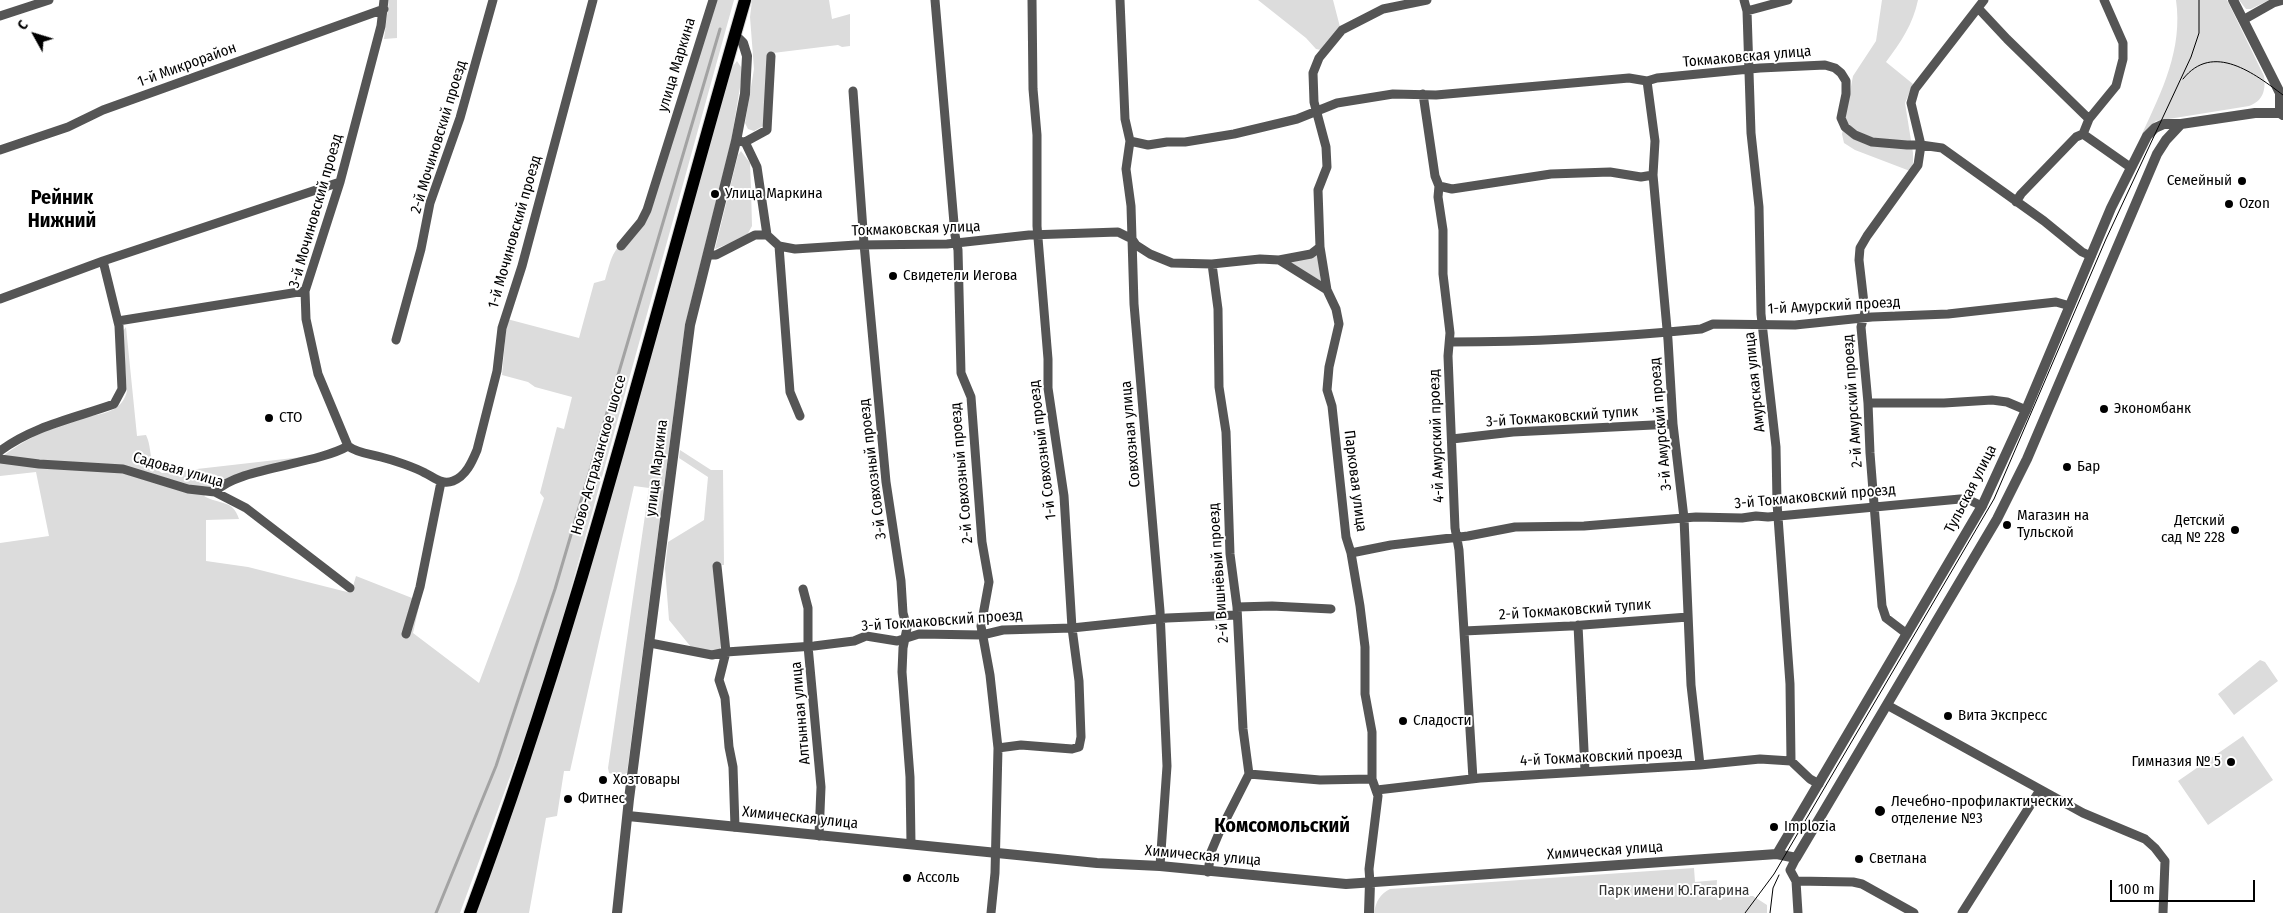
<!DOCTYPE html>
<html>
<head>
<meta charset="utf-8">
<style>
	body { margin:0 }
	#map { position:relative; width:2283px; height:913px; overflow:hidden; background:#fff; font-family:"Fira Sans Condensed",sans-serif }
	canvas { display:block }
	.north { position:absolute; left:10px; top:10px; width:50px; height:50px; -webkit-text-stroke:4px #fff; paint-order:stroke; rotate:309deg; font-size:14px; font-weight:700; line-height:20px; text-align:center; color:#000 }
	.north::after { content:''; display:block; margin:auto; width:18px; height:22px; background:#000; clip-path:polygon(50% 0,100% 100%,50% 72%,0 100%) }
	.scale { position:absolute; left:2110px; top:880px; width:145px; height:22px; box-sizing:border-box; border:2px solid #000; border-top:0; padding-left:6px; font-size:15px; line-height:18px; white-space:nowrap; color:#000; -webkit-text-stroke:4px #fff; paint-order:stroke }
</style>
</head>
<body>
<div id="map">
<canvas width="2283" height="913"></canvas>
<div class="north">С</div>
<div class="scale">100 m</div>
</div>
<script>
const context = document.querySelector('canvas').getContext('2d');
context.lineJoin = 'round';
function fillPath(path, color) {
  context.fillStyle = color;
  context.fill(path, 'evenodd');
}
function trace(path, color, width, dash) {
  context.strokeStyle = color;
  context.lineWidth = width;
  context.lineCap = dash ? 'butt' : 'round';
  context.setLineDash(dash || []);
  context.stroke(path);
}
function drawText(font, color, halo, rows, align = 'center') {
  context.font = font + ' "Fira Sans Condensed",sans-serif';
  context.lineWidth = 4;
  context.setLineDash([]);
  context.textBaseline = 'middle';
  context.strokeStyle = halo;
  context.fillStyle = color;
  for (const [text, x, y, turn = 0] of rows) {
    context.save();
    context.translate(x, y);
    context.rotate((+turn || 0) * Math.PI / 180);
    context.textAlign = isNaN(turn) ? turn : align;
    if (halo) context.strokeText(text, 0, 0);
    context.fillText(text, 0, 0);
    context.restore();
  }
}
fillPath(new Path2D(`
	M389,0H397V38L384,39Z
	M716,0H734L567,603L544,684L460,913H0V543L49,536L36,472L0,476V458C23,441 49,427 76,419C88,415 102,416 114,409C121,405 125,399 127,391L122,332L126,327L137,436L146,435C153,449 147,464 162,473L311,456L221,481L204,496C219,505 233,499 239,519L206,520V561L248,567L351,593L356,576L412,598L420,602L413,633L479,683L517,581L544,498L540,493L557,427L564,429L572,397L535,387L528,382L502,375L507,319L579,338L594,283L605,280C613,253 612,249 636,233Z
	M752,0H829L832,19L850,14V46L842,47L838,45L773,53L765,118L763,126L754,131L748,129L745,123L754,69L750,17Z
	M1258,0H1333L1340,27L1321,50L1316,49L1306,38Z
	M1882,0H1918C1913,24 1901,42 1886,62L1913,84L1905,103L1913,153V163L1910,171L1855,150L1844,143L1842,134L1853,76L1876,41Z
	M2176,0H2227L2264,76C2266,90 2263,101 2249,106L2156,121L2142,134C2162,91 2183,49 2176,0Z
	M2239,0H2269L2251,9H2246Z
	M737,61L741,67L742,75L731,142L685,325L627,773L619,776L609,773L608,768L649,488L634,486L570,771H564L557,816L546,818L529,913H474L556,684L730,70Z
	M741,151L750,163L751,188L752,226L746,237L715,249L738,155Z
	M1317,252L1321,281L1288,262Z
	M680,450L711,470H723L724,565H715L722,645L719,650L713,652L691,647L669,620L665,568L668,542L704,520L708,477L679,458Z
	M2260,660L2265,662L2278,681L2234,715L2218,694Z
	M2243,736L2273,780L2208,825L2178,781Z
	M1694,868L1695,882L1717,880L1716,897L1753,896L1767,905V913H1374C1376,901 1380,894 1390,889Z`), '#dcdcdc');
trace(new Path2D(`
	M436,913L496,766L555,589L720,29`), '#a3a3a3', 3);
const primary = new Path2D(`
	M470,913C582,615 656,305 745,0`);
trace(primary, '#dbdbdb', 14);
trace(new Path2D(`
	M384,0L381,26L340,182L305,291L306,319L318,374L348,446C357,453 370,454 381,457C393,460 414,467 425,473C435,478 442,485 453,481C466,476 472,462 477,450L497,371L502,328L522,266L593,0
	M935,0L955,235L958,250L961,373L971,397L982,542L989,582L981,626L990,675L998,748L995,873L991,913
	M1120,0L1125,119L1130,141L1126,169L1131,206L1134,304L1160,611L1167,766L1160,866
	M1744,0L1747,11L1751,133L1759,207L1761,314L1776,447L1777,503L1790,684L1791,761
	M2104,0L2123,43V59L2116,86L2089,119L2083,134L2130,167
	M1978,8L2007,39L2089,119
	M1747,11L1788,0
	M0,16L49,0
	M2243,20L2273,3L2283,0
	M1647,81L1655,141L1653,175L1668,340L1673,424L1684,518L1691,685L1700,765
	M853,91L864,244L886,482L901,581L903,613L907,628L903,648L902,672L910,777L911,844
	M1423,94L1435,176L1439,186L1438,197L1443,230V274L1450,333L1448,356L1455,528L1459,550L1473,779
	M736,141L745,142L757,167L767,235
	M1130,141L1148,145L1167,142H1185L1234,134L1297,119L1337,103L1393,94L1436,95L1629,78L1647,81L1657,78L1760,68L1825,65L1835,68L1841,73L1846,81V94L1841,118L1845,127L1855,135L1872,142L1907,145H1921L1942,148L2044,221L2082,252L2091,256
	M745,142L767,130L771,56
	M0,150L68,127L103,110L384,9
	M1439,186L1452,189L1551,174L1610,172L1641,177L1653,175
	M2016,202L2021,194L2076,137L2083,134
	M621,246L641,222L647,210L713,0
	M779,246L790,392L800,416
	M708,255H716L755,235H767L779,246L795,249L856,245L947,244L1029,235L1118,232L1132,239L1136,245L1150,254L1172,263L1212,264L1260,259L1279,260L1327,290
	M1279,260L1311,254L1320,247
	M0,299L103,261L340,182
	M118,321L305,291
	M396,340L421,249L430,203L460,118L493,0
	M1450,342C1533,342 1618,337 1701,329L1713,324L1795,325L1872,317L1948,314L2056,302L2070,306
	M1868,403H1944L1992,400L2007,402L2026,410
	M1452,439L1513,432L1673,424
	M0,451C33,426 75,418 114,404L122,389L119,326L103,261
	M0,459L39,464L123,469L188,489L215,492L246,508L350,588
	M215,492C236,468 315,465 348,446
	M1351,553L1391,545L1468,536L1515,527L1584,526L1696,517L1742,518L1756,516L1768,517L1960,499H1967L1982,506
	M717,566L726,652L719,680L725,698L729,747L733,767L735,827
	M803,589L808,608V646L821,787L819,836
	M1237,607L1272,606L1331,609
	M1578,625L1585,771
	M1464,631L1570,626L1688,617
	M406,634L420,587L441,482
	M1907,634L1886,618L1882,606L1870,453L1868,403L1861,327L1865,312L1859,260L1860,248L1867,236L1918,165L1921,145L1911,103L1915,89L1984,0
	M650,643L712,655L726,652L814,646L854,641L866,636L897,641L919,634L982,635L1003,630L1072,628L1167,618L1237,615
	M1887,705L2083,813L2145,839L2155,848L2165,861L2163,913
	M998,748L1021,745L1072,749L1079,747L1081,737L1079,681L1072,628L1064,496L1048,388V359L1037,226V135L1033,89L1032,0
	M1249,774L1320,780L1372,779
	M1377,790L1480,778L1700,765L1760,759L1791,761L1810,779L1819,784
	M1796,858L1790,870L1796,881L1798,913
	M1208,872L1211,852L1219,833L1249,774L1243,729L1237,607L1230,554L1226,432L1219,387L1218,309L1212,264
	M1796,881L1853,882L1862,884L1914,913
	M1370,883L1369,869L1378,796L1372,779V732L1365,694V647L1360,606L1351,553L1346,537L1332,406L1327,390L1329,367L1339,324L1336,309L1327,290L1320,247L1318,190L1327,167L1326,147L1314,102L1313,73L1319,58L1342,30L1383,9L1427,0
	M1962,913L2040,790`), '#555', 9);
trace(new Path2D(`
	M2233,0L2280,93V113
	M628,816L1097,863L1160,866L1346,884L1777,854L1796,858L1997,519L2027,459L2157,154L2166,140L2181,124
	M1777,854L1982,506L2026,410L2111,208L2147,136L2155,128L2164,124H2181L2255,113H2280L2283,115
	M617,913L629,799L690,325L736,141L745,94L747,56L743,43L739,39H734
	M1369,913L1370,883`), '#555', 10);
trace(primary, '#000', 12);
trace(new Path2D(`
	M2183,79C2213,41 2255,74 2283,95
	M1745,913L1774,874L1994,499L2106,239L2191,57L2199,33V0
	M1770,913L1773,888L1779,875`), '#000', 1);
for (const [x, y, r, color] of [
	[2242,181,5,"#000"],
	[715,194,5,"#000"],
	[2229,204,5,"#000"],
	[893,276,5,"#000"],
	[2104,409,5,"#000"],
	[269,418,5,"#000"],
	[2067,467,5,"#000"],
	[2007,525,5,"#000"],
	[2235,530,5,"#000"],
	[1948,716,5,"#000"],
	[1403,721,5,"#000"],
	[2231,762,5,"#000"],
	[603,780,5,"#000"],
	[568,799,5,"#000"],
	[1880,811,6,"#000"],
	[1774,827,5,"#000"],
	[1859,859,5,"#000"],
	[907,878,5,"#000"]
]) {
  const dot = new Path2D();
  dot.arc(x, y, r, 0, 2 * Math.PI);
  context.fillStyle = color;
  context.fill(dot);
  trace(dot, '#fff', 2);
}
drawText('15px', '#000', '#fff', [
	["Токмаковская улица",1747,57,-5],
	["1-й Микрорайон",187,65,-20],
	["улица Маркина",677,65,-73],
	["2-й Мочиновский проезд",439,137,-73],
	["3-й Мочиновский проезд",316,211,-74],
	["Токмаковская улица",916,229,-2],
	["1-й Мочиновский проезд",515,232,-74],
	["1-й Амурский проезд",1834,306,-3],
	["Амурская улица",1755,382,-96],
	["2-й Амурский проезд",1853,401,-94],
	["3-й Токмаковский тупик",1562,417,-4],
	["3-й Амурский проезд",1661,424,-95],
	["Совхозная улица",1131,434,-95],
	["4-й Амурский проезд",1437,436,-92],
	["1-й Совхозный проезд",1043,450,-97],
	["Ново-Астраханское шоссе",599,455,-74],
	["улица Маркина",657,468,-83],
	["3-й Совхозный проезд",873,469,-97],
	["Садовая улица",178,470,16],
	["2-й Совхозный проезд",962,473,-95],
	["Парковая улица",1355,481,83],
	["Тульская улица",1971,489,-63],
	["3-й Токмаковский проезд",1815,497,-5],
	["2-й Вишнёвый проезд",1219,573,-94],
	["2-й Токмаковский тупик",1575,610,-4],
	["3-й Токмаковский проезд",942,621,-4],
	["Алтынная улица",801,713,-95],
	["4-й Токмаковский проезд",1601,757,-3],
	["Химическая улица",800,818,6],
	["Химическая улица",1605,851,-4],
	["Химическая улица",1203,856,5]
]);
drawText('15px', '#000', '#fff', [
	["Семейный",2232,181,"right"],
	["Улица Маркина",725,194],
	["Ozon",2239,204],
	["Свидетели Иегова",903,276],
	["Экономбанк",2114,409],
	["СТО",279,418],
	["Бар",2077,467],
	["Магазин на",2017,516],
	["Тульской",2017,533],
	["Детский",2225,521,"right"],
	["сад № 228",2225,538,"right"],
	["Вита Экспресс",1958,716],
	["Сладости",1413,721],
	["Гимназия № 5",2221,762,"right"],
	["Хозтовары",613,780],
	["Фитнес",578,799],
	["Лечебно-профилактических",1891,802],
	["отделение №3",1891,819],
	["Implozia",1784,827],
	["Светлана",1869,859],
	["Ассоль",917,878]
], 'left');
drawText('15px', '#333', '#fff', [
	["Парк имени Ю.Гагарина",1674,891]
]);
drawText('bold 20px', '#000', '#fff', [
	["Рейник",62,198],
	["Нижний",62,221],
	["Комсомольский",1282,826]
]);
</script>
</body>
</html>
